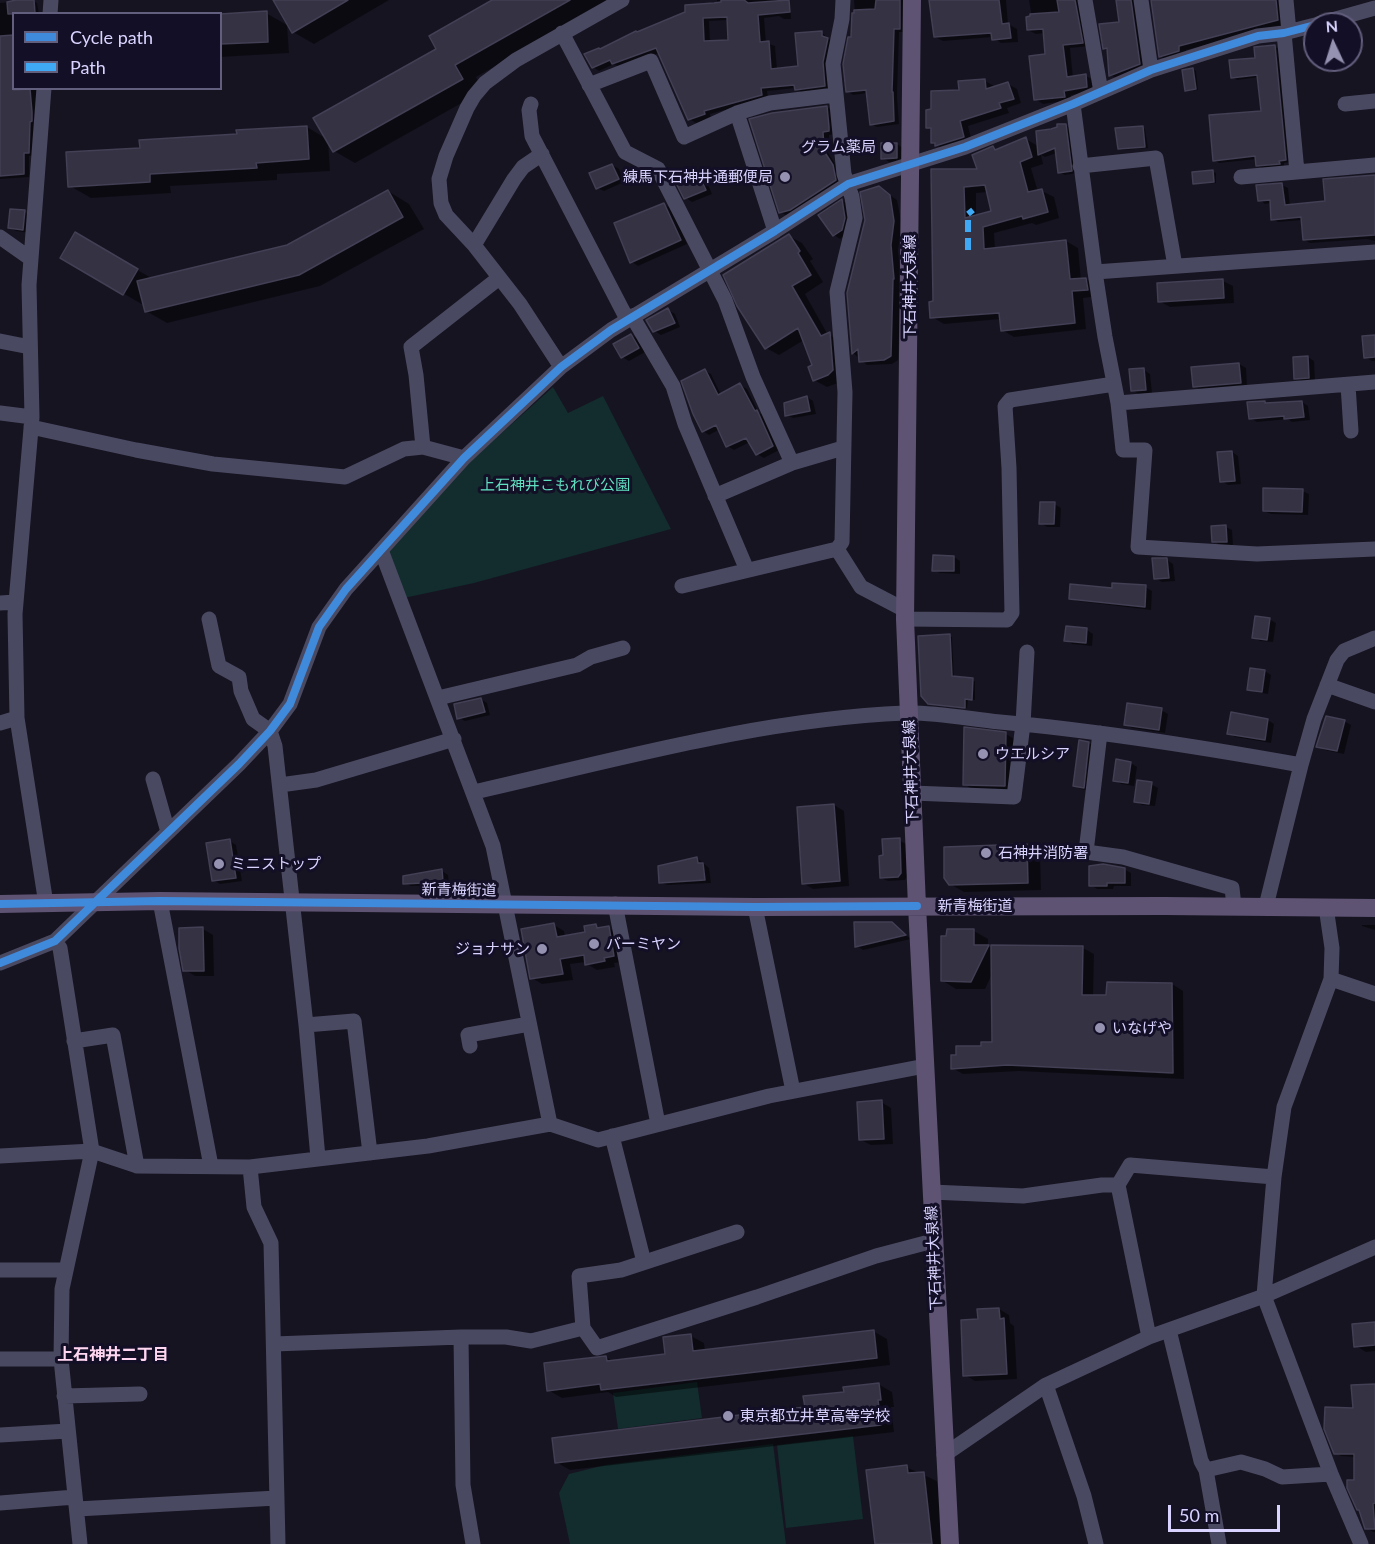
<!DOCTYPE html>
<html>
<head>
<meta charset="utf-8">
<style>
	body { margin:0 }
	#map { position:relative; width:1375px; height:1544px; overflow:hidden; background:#161421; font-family:Lato,sans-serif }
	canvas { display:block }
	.legend { position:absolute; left:12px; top:12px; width:210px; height:78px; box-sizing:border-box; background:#130f26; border:2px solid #625e7d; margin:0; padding:8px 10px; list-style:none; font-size:18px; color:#d9d4ff }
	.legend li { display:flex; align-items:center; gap:12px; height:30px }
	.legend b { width:30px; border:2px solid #625e7d }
	.north { position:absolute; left:1303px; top:12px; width:60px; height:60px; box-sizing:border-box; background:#130f26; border:2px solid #625e7d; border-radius:50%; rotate:356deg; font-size:16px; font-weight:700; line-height:24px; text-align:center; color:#d9d4ff }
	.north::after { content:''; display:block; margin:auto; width:21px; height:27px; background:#9591b1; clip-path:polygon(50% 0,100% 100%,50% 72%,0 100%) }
	.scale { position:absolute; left:1168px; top:1505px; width:112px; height:27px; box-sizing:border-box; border:3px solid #d9d4ff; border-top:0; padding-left:8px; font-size:18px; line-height:21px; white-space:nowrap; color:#d9d4ff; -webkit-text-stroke:4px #130f26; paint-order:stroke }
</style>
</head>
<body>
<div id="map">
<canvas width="1375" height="1544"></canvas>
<ul class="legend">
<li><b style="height:8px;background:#408adc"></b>Cycle path</li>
<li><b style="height:8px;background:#3fa9f5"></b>Path</li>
</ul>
<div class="north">N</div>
<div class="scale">50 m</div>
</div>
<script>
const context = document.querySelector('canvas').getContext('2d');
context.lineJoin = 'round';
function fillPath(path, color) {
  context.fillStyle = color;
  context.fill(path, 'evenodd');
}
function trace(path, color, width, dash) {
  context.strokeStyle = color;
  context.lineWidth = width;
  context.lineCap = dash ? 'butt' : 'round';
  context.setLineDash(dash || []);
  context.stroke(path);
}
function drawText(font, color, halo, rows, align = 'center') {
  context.font = font + ' Lato,"Noto Sans JP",sans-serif';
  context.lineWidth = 6;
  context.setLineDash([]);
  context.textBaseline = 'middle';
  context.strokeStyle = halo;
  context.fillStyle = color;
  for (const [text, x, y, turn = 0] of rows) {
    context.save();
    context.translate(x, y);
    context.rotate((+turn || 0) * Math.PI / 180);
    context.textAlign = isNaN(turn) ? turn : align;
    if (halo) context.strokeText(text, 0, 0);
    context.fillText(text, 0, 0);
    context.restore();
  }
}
fillPath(new Path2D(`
	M553,387L568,413L603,396L671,529L474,583L404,598L388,551L466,465Z
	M697,1382L702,1418L618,1429L613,1393Z
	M853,1436L863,1519L786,1528L777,1445Z
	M773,1444L786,1544H570L559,1493L569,1474L605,1465Z`), '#132c2d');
fillPath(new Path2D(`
	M32,0L37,3L39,14H14V88H39L34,155L29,156V177L0,179V3Z
	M274,0H389L314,44L293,32Z
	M495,0H612L476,77L483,91L355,163L334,151L328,141L330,171L277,174V180L170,186L171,193L91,198L70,186L141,150L307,127L327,139L438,50Z
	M717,0H790L791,19H784L779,16L764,18L766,43L775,46L777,70L799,67L821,32L834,43L831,89L803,93L796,88L767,91L768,98L710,114L711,118L696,123L689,119L659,53L619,67L614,64L599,71L593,67L601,50L717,3ZM728,20L730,41L710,42L709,21Z
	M854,0H906V32H899L897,96L899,124L877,127L871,124L868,93L853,95L847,91L855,13Z
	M931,0H1006L1008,24L1017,29L1018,42L1001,43L993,37L943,41L935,37Z
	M1029,0H1085L1090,46L1070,48L1073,78L1086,76L1093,80L1095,91L1071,95L1072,100L1043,104L1035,99L1047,56L1045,33L1036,34L1028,30L1032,18Z
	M1118,0H1138L1146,67L1117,79L1111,75L1108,50L1105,48L1120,23Z
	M1152,0H1285V24L1186,50V55L1168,61L1160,56Z
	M266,13L287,25L289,53L220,57V15Z
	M1275,47L1280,49L1291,162L1284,163V166L1262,168L1257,165V159L1219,163L1214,160L1262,112L1259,77L1237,80L1232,77Z
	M1193,69L1196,71L1198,90L1189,91L1186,90Z
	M985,81L994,86V88L1008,84L1017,89L1021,103L1007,108L1009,113L968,126L972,142L945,150L932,143V130L927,127L932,111L961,92Z
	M827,107L833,111L835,134L829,135L830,151H827L839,170L842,184L787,216L781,212Z
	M1065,125L1072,129L1077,173L1065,175L1059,172L1057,153L1045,157L1041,155L1043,164L1031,168L1038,192L1042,191L1054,197L1059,218L1036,225L1032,223L994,233L995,249L1066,241L1078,248L1081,280L1086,279L1098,286L1099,296L1083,298L1086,329L1014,337L1002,330L1001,319L944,324L932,317L935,303L933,171L980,170L993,148L997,150L1026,139L1038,146L1051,131ZM988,192L993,212L976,217V193Z
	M1142,127L1145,129L1148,148L1122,150L1120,149Z
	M897,144L903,148V161L889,162L883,158Z
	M612,165L619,169L624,182L604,191L597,188Z
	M1213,172L1216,173V183L1197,184L1194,183Z
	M1375,175V241L1367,239L1310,243L1305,240L1303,220L1278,222L1273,219L1271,203L1265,204L1260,200L1282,185L1288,188L1290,206L1327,203Z
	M699,177L706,180L712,194L692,202L686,198Z
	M879,188L897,200L902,226L898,250L901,282L898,360L892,364L867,365L853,353L848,293Z
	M388,191L409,204L424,229L320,286L167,323L146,311L145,306L62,258L76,234L153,279L287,247Z
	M842,201L849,204L848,233L840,239L834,235L820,215Z
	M664,205L671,208L687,244L638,266L632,262Z
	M24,212L31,216L30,233L16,231L9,228Z
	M789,236L802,243L813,259L810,261L823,282L805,294L828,335L843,341L841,382L827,387L814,380V366L804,340L779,355L766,348Z
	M1223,281L1233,286L1234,303L1170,307L1159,301Z
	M668,310L675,314L680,327L661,335L654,331Z
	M631,335L638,339L645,352L629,361L622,357Z
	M1375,337V361H1372L1365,357Z
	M1308,357L1314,361L1315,381H1302L1296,378Z
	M1239,364L1246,368L1247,386L1201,390L1194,386Z
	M1144,370L1150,374L1152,393L1139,394L1132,390Z
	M705,371L711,374L721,395L740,385L747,389L759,413L764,415L779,450L764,458L757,454L750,442L734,450L727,446L720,429L709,435L703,431Z
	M807,397L813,401L816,414L793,418L787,415Z
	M1265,402L1269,405L1302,402L1308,406L1310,420L1292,422L1288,419L1257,422L1250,418Z
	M1232,452L1238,456L1241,484L1228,485L1222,481Z
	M1302,491L1309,494L1308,515L1271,514L1264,511Z
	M1054,504L1061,508L1060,527H1047L1041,523Z
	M1226,527L1232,530L1233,545H1220L1214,541Z
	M954,557L960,561V574L940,573L934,570Z
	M1167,560L1173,564L1175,581L1162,582L1155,578Z
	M1145,587L1152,591L1151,610L1077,601L1070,598Z
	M1269,619L1276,623L1273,642L1260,641L1253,637Z
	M1087,630L1093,634L1092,646L1072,644L1066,640Z
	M949,636L952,637L954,678L975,681V700L968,699L967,708L929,703Z
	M1265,671L1271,675L1268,694L1255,692L1249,689Z
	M481,699L487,703L490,715L465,721L459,718Z
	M1161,710L1168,714L1165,733L1132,728L1126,724Z
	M1268,720L1274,724L1271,743L1235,737L1229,733Z
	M1344,721L1351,725L1344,754L1324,750L1318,746Z
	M1006,734L1016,740L1015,791L974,790L964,784Z
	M1089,743L1095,747L1090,791L1081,789L1075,786Z
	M1131,763L1137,767L1134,786L1121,784L1115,780Z
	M1151,784L1158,788L1155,806L1142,805L1135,801Z
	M834,805L844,811L849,886L813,889L803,883Z
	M899,840L906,844L907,877L905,880L888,881L881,878L885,857Z
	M230,841L236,845L242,881L220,884L213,880Z
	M1026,845L1040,853L1041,890L964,892L950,884Z
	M697,858L709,868L711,883L667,885L660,882Z
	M1124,869L1131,873V886H1114L1113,889H1097L1091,885Z
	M442,871L448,875L449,885L411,886L405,883Z
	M891,923L911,939L863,950L857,946Z
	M554,925L564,931L565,937L587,933L596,926L601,929L609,928L619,934L624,962L614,963L615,967L597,970L587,964L586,962L570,964L573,980L542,984L532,978Z
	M1362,925H1375V930L1362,926Z
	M180,929H203L213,935L214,976H195L185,970Z
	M974,931L988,939V946L993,949L1083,948L1094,954L1093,997H1107L1172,984L1183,991L1184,1079L1019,1071L963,1074L952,1068L982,1047L994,1043L993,972L985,989H956L943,981Z
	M881,1102L891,1108L893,1144L871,1145L861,1140Z
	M999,1309L1009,1315L1010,1323L1014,1326L1017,1379L975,1381L965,1375L979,1321Z
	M1375,1323V1351L1366,1352L1356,1346Z
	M873,1331L887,1339L890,1365L616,1397L608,1392L562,1398L548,1390L606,1357L614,1362L666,1356L691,1336L704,1343L705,1351Z
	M878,1384L892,1392L894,1407H891L894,1432L570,1470L556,1462L806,1409L845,1393Z
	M1375,1385V1532H1373L1367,1528L1355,1481V1457L1341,1456L1335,1452Z
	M906,1467L937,1481L944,1544H876Z`), '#0007');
const building = new Path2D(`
	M16,0H34L35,13L8,14L7,2Z
	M273,0H348L292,33Z
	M492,0H570L455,65L463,79L333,152L313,118L436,49L429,36Z
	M721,0H744L748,3L789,0L790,12L758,15L760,42L769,41L771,69L798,66L795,33L822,31V36L828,38L823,62L825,86L795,90L794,85L761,88L762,95L704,111L705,114L688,120L656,48L612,64L610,60L592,68L584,54L599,48L600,49L636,31L637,32L685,12V5L714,3L721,2ZM727,17L728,40L704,41L703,18Z
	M876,0H900V29H894L892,92H893L894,121L870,125L866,90L846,92L843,64L848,37H851L852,13H854V10L875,9Z
	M929,0H999L1002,24L1009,23L1011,38L992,40L991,33L934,37Z
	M1057,0H1075L1083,43L1063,45L1067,77L1086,74L1087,87L1064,91L1065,97L1034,100L1029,56L1045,54L1043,29L1027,30L1026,17L1030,16V14L1059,12Z
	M1116,0H1131L1140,64L1109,76L1107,48L1103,49L1099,24L1119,22Z
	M1151,0H1276L1278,20L1179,46V51L1159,57Z
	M267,11L268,42L220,44V14Z
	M14,35V90L30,89L32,112V121L30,122L29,153H24V174L0,176V36Z
	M1275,45L1286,160L1279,161L1280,164L1256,166L1255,156L1213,161L1209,115L1261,111L1257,75L1231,78L1229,60L1255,58L1254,47Z
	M1193,68L1196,89L1185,91L1182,70Z
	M985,79L986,89L1008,82L1014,99L999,103L1001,108L960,121L964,137L935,146V143H931V128H926V110L931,109V91L959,90L958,81Z
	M827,106L829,127V131L823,132L824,148H822L833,165L836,180L790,210L779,213L749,119L772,113Z
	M1057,124H1066L1072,171L1058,173L1055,148L1038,155L1036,131L1051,129L1057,127Z
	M307,126L309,159L256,163L257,168L150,174V182L68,187L66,152L140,148L139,140L237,134L236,130Z
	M1143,126L1145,147L1118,149L1115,128Z
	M1026,137L1032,157L1020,162L1028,192L1042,189L1048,212L1023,219L1022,216L983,227L984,249L1066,240L1070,279L1086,278L1088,290L1072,291L1075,323L1001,331L999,313L930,318L929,302L933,301L931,169H977L972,155L993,146L995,150ZM985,185L991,211L965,218L964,187Z
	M881,143H897V158L881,159Z
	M612,164L619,179L596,189L589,173Z
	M1213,170L1214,182L1193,184L1192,172Z
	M699,175L706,190L684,199L677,185Z
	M1375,175V235L1303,240L1301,217L1271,220L1270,200L1258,201L1256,185L1282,183L1285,205L1325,201L1323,179Z
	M879,186L890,195L894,221L891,245L894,279H893L891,356L884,360L859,362L858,349L852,354L847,293L865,220L860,192Z
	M388,190L403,217L299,275L145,312L137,281L287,245Z
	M842,199L845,218L842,230L833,236L818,215Z
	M664,203L681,240L630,263L614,223Z
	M10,209L25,210L23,230L8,228Z
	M75,232L138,269L123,295L60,258Z
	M789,234L800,251L798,253L811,275L792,286L821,336L830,332L833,370L828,375L813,381L808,367L812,365L798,328L765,349L737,306L723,275Z
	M1223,279L1224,298L1158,302L1157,283Z
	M668,308L675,323L653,332L646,320Z
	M631,334L639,348L621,358L613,344Z
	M1375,335V357L1364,358L1362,336Z
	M1308,356L1309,378L1294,379L1293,357Z
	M1239,363L1241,383L1193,387L1191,367Z
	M1144,368L1146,390L1131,391L1129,369Z
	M705,369L718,395L740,383L755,411L757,410L773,446L756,455L746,438L726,447L716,425L702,432L693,414L681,381Z
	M807,396L810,411L785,416L784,403Z
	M1265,401V403L1302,401L1304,417L1284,419V416L1249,419L1247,402Z
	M1232,451L1235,481L1220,482L1217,452Z
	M1263,488L1303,489L1302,512L1263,511Z
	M1040,502H1055L1054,524H1039Z
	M1226,525L1227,542H1212L1211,526Z
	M933,555L954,556V571H932Z
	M1152,558H1167L1169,578L1154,579Z
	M1112,583L1146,585L1145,607L1069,599L1070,584L1112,588Z
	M1255,616L1270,618L1267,640L1252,638Z
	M1066,626L1087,628L1086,643L1064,641Z
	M950,634L952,676L973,678L972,700L965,699V708L928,704L921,696L918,636Z
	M1250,668L1265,670L1262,692L1247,690Z
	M481,698L485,712L457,719L454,704Z
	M1127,703L1162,708L1159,730L1124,725Z
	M1231,712L1268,719L1265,740L1227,734Z
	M1326,716L1345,720L1337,751L1316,747Z
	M964,727L1006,732L1005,786L963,785Z
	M1079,740L1089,742L1084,788L1073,786Z
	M1116,759L1131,762L1128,783L1113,781Z
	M1137,780L1152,782L1149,804L1134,802Z
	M834,804L840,881L802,884L797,807Z
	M900,838L901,873L898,877L880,878L879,856L883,855L882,839Z
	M230,839L236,878L212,881L206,843Z
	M1027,844L1028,883L949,885L944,878V847Z
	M697,857L698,863H703L705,880L659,883L658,866Z
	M1103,864L1125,868V883H1107V886H1089V866Z
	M442,869L443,882L403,884V876Z
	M854,922H892L906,935L855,947Z
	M554,923L557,937L585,932L584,926L596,924L597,928L609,926L614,956L604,958L605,961L585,965L584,955L560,959L563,974L530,979L521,929Z
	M203,927L204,971H183L179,948V928Z
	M947,929H974V945H989L971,982L941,981V936H946Z
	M991,945L1083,946L1082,995H1106L1107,982L1172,983L1173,1073L1007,1065L951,1069V1055H956V1046H981V1042H992Z
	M882,1100L884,1139L859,1140L857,1102Z
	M999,1308L1000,1319L1004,1318L1007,1374L963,1376L961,1320L978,1319L977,1309Z
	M1375,1322V1345L1354,1347L1352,1324Z
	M874,1330L877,1358L601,1390L600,1384L547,1391L544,1363L606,1356L607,1361L665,1354L663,1337L691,1334L693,1351Z
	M879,1383L881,1400H878L881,1425L555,1463L552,1438L805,1407L803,1396L844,1392L843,1387Z
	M1375,1384V1503L1373,1504L1375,1529H1365L1359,1510H1357L1347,1488V1480H1354V1454H1334L1324,1429L1325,1407L1353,1408L1351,1385Z
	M907,1465L908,1473L924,1472L932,1544H875L866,1470Z`);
fillPath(building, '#343243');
trace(building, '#433f54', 1.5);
trace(new Path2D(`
	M1085,0L1101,92
	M1141,0L1151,70
	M1286,0L1289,32
	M50,14L51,0
	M1318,24L1375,8
	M562,33L625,152L658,169L725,300L753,377L792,463
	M1284,33L1297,172
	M589,85L651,61L684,137L737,113L770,103L835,95
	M44,88L29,285L32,417L15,614L17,718L46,904
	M531,104L529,110L532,136L627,319
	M1073,104L1095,272L1105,337L1118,403L1123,450H1145L1138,547L1257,554L1375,549
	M1345,104L1375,101
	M737,113L775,231
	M1080,166L1156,158L1175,266
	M1241,177L1375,165
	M0,237L31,259
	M474,245L514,179L523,167L542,154
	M1095,272L1375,252
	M632,316L673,386L685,424L747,570
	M0,341L30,347
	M561,367L520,304L474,245L446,215L441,203L439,179L446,156L467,108L474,96L485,83L516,60L622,0
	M1348,385L1351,431
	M1118,403L1375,382
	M0,413L32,417
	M31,427L136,450L213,464L345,477L404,449L423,447L464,458
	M423,447L416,375L411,347L499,278
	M715,496L792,463L843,448
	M837,549L861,587L905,610
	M381,550L493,846L550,1124
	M682,586L837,549L842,542L845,392L837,292L855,218L852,197L844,174L833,64L842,19L843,0
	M0,603L15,602
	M209,619L219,666L239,677L241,691L253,719L270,731L275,746L306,1025L318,1158
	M905,619L1007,620L1012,613L1009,468L1005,406L1010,400L1114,384
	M1327,685L1375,702
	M438,698L577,665L591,657L623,648
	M0,723L17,718
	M1100,733L1086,852L1123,857L1232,888L1234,906
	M153,779L168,832
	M280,785L316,780L454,739
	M474,792C616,760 759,719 905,713C936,712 969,719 1000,722C1101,731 1201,747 1301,765
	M912,793L1014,797L1023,724L1027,652
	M160,901L211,1166
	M615,904L658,1124
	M1266,906L1301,765L1314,719L1337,660L1344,651L1375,638
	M755,907L793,1091
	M1326,907L1332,948L1331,979L1284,1107L1274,1177L1264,1296L1331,1474L1361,1544
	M55,941L60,948L92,1151L62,1289L61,1359L80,1544
	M0,963L55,941L239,764L270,731L290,704L319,627L346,589L464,458L561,367L611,330L775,231L848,184L965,147L1073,104L1151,70L1258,36L1284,33L1315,25
	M1331,979L1375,994
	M306,1025L354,1021L370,1153
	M74,1041L113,1035L137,1166
	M470,1046L468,1035L529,1024
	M612,1136L644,1262
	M0,1156L92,1151L137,1166L250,1167L428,1146L550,1124L598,1140L769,1096L925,1066
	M250,1167L254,1207L271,1243L278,1544
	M931,1192L1023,1196L1102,1185H1118
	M0,1270H66
	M583,1328L579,1276L621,1270L737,1232
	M1169,1330L1201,1461L1206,1470L1219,1544
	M461,1337L463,1485L473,1544
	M1149,1337L1118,1185L1130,1165L1274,1177
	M274,1344L461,1337H506L531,1341L583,1328L597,1348L757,1297L876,1256L933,1241
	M0,1359H61
	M1046,1385L1084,1496L1096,1544
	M64,1396L140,1394
	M0,1435L68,1431
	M944,1455L1046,1385L1149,1337L1264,1296L1375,1247
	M1206,1470L1241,1462L1265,1469L1282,1477L1331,1474
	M0,1503L75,1497
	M77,1509L277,1498`), '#4a4962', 15);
trace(new Path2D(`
	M912,0L905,619L917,906L950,1544
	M0,904L160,901L755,907L1164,906L1375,908`), '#5e5373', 18);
trace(new Path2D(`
	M968,250V214L973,210`), '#3fa9f5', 6, [12, 6]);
trace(new Path2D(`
	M0,904L160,901L755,907L917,906
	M0,963L55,941L239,764L270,731L290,704L319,627L346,589L464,458L561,367L611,330L775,231L848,184L965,147L1073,104L1151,70L1258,36L1284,33L1315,25`), '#408adc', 8);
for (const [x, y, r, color] of [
	[888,147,6,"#9591b1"],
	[785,177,6,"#9591b1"],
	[983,754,6,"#9591b1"],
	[986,853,6,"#9591b1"],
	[219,864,6,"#9591b1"],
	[594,944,6,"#9591b1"],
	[542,949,6,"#9591b1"],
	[1100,1028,6,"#9591b1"],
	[728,1416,6,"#9591b1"]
]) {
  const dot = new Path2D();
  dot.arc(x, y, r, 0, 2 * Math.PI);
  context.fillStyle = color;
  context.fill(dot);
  trace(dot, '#130f26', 2);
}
drawText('15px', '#d9d4ff', '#130f26', [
	["グラム薬局",876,147,"right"],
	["練馬下石神井通郵便局",773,177,"right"],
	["ウエルシア",995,754],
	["石神井消防署",998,853],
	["ミニストップ",231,864],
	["バーミヤン",606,944],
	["ジョナサン",530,949,"right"],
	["いなげや",1112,1028],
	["東京都立井草高等学校",740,1416]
], 'left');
drawText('15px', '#d9d4ff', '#130f26', [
	["下石神井大泉線",910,287,-90],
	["下石神井大泉線",911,772,-92],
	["新青梅街道",459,890,1],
	["新青梅街道",975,906],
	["下石神井大泉線",934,1258,-93]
]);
drawText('15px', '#5fe0c0', '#130f26', [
	["上石神井こもれび公園",555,485]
]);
drawText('bold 16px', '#ffd6f0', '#130f26', [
	["上石神井二丁目",113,1355]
]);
</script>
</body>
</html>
